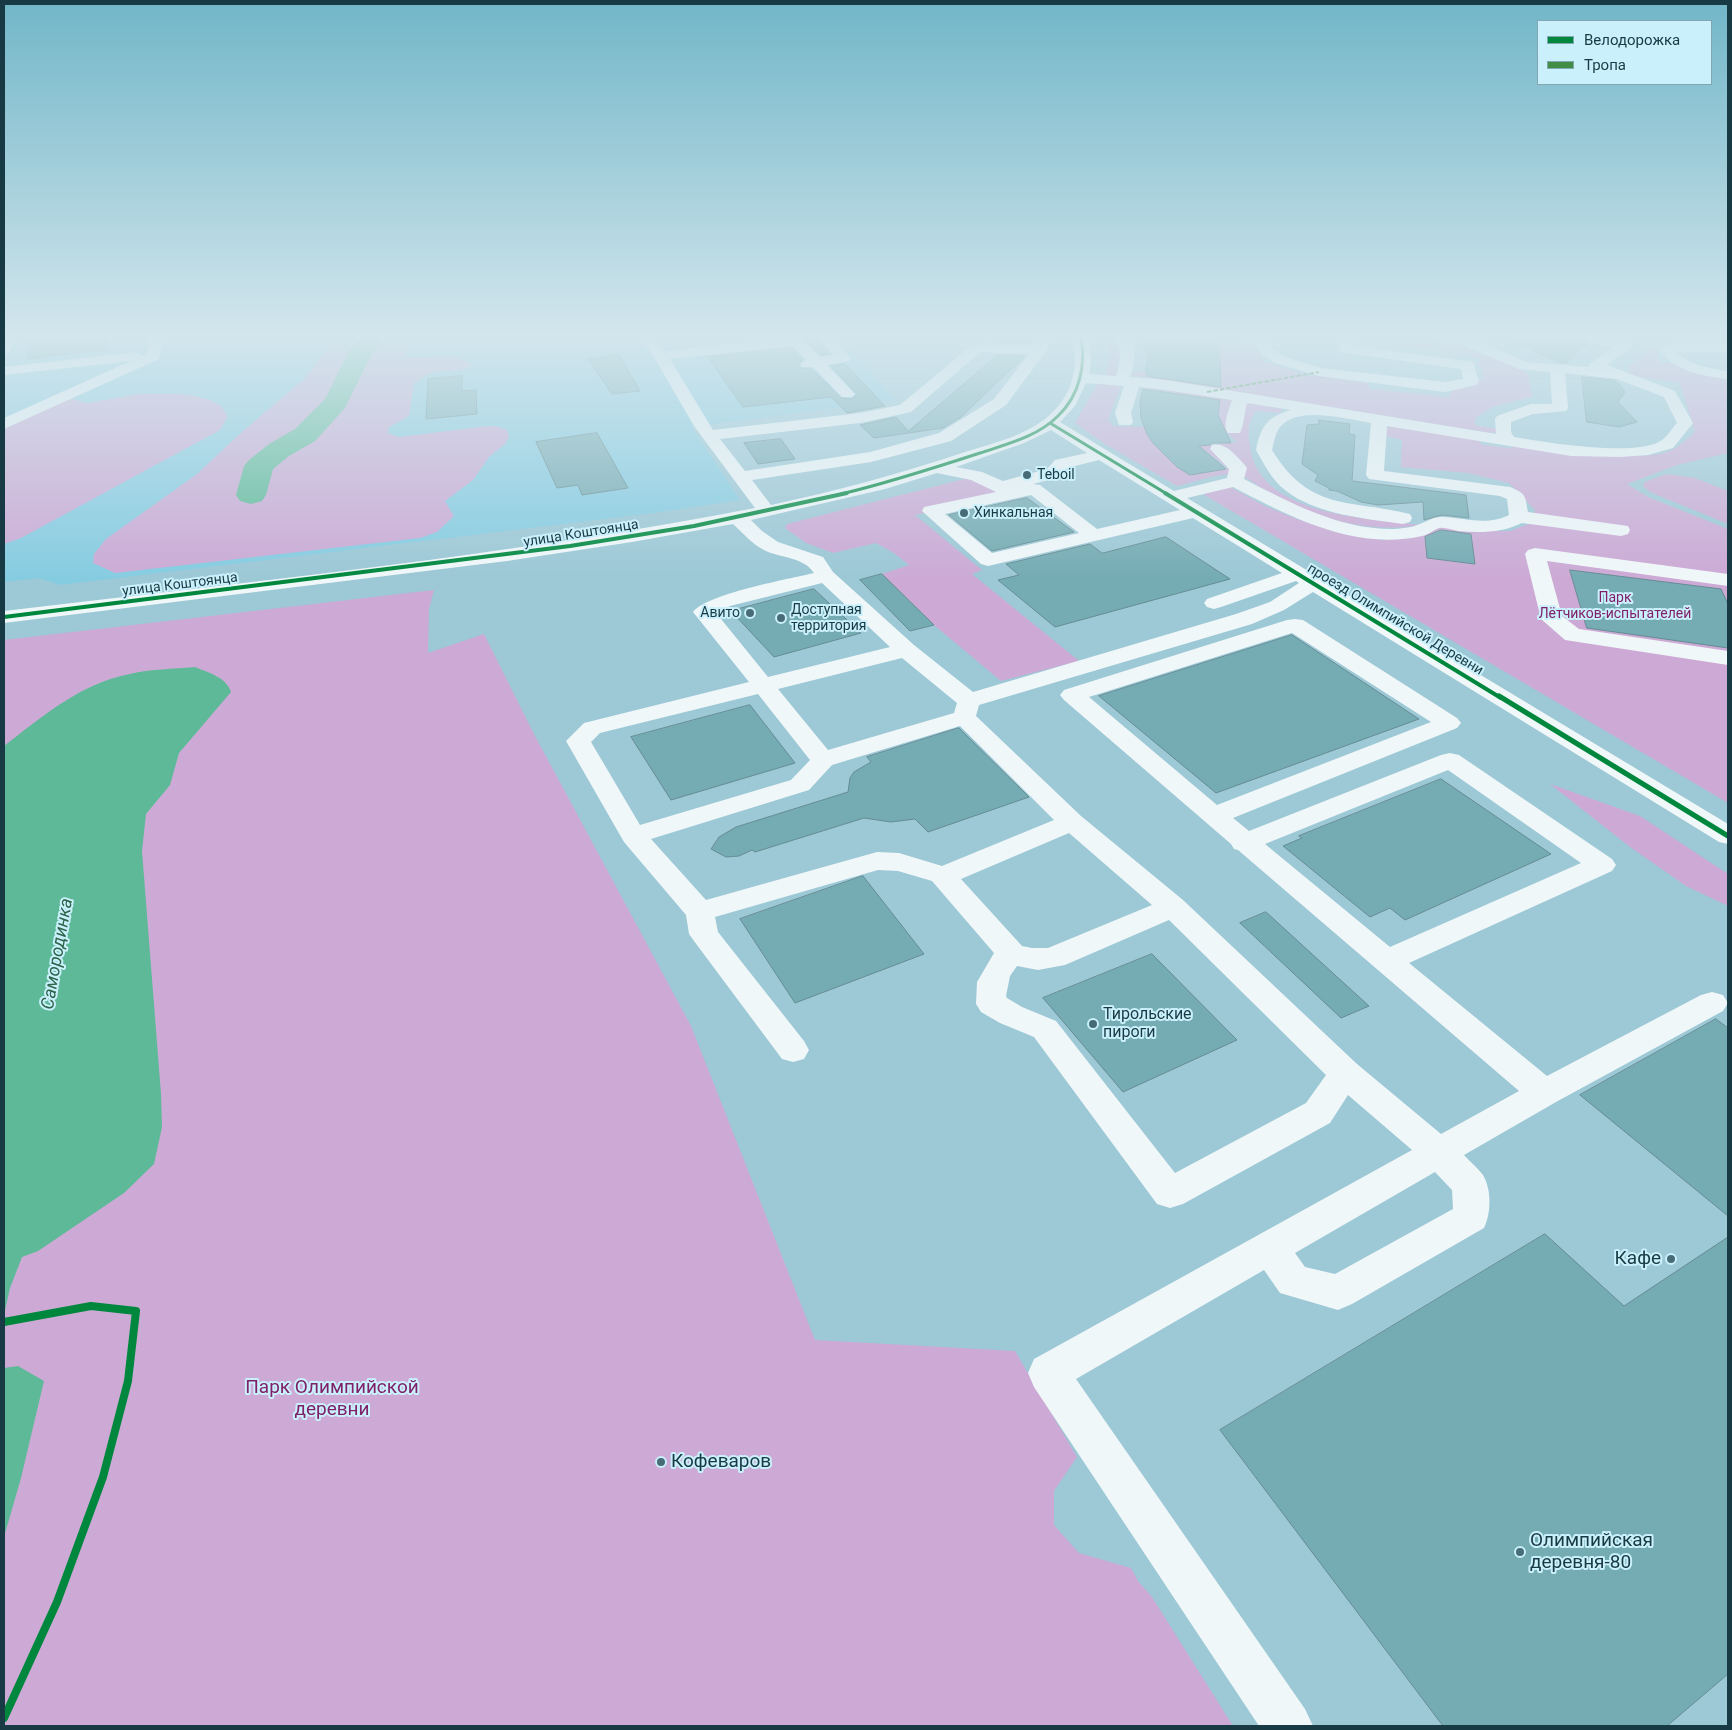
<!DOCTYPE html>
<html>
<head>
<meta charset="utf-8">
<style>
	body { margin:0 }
	#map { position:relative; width:1732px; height:1730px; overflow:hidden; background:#9dc8d6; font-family:Roboto,sans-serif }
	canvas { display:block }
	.frame { position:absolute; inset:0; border:5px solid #183a44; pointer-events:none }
	.legend { position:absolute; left:1537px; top:20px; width:175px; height:65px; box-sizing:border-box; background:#caf0fc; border:1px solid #83a7b2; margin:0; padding:6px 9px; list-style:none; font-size:15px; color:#183a44 }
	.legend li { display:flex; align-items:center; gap:10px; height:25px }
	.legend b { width:25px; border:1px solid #83a7b2 }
</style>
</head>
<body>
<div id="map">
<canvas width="1732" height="1730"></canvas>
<div class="frame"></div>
<ul class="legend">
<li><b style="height:6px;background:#00873e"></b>Велодорожка</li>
<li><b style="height:6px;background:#428d46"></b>Тропа</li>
</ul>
</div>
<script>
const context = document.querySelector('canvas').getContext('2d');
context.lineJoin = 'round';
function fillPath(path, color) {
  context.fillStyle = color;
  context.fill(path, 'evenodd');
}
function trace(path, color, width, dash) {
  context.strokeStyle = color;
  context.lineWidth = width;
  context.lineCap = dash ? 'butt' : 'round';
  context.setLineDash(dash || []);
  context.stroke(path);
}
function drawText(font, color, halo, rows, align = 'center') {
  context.font = font + ' Roboto,sans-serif';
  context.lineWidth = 4;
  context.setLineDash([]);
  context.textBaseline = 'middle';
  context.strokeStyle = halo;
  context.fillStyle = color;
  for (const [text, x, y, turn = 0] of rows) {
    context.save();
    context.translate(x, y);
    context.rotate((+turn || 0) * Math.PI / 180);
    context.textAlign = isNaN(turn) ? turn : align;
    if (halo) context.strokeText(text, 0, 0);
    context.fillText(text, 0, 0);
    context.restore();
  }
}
fillPath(new Path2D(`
	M4,336H839L895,400L692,427L740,500L654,513L60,585L39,578L4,582Z`), '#86cce1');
fillPath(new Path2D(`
	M338,336H449L419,337L410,342L405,356C433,362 447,348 473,365L463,370L432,372L414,383L409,416L389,427L388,433L399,437L479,427L496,426L507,430L509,437L505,444L489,457L473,480L445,501L454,516L437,532L420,538L115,573L93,563L94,554L106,539L197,474L243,431L304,379Z
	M1103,336H1114L1121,349L1115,378L1105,377L1110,353Z
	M1211,336H1240V343L1254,344L1256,349L1269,356L1258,359L1302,374L1368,383L1370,389L1448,397L1454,389L1470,387L1483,377L1482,369L1476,364L1482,360L1465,354L1384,344L1376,341L1377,336H1432L1457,340L1528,373L1532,397L1494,406L1475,418V425L1496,429V432L1492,433L1132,376L1134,371L1220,379L1218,349Z
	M1651,347L1658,349L1657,358L1661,362L1672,363L1700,374L1728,380V453L1677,465L1627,484L1648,497L1728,529V803L1201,493L1230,487L1265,506L1297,519L1331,530L1371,538L1385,540L1425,535L1442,526L1476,531H1510L1531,523L1535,510L1509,483L1468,473L1401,467L1402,440L1387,436L1382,429L1392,426L1478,439L1482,445L1511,448L1515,444L1635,456C1665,455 1673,453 1695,432L1680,383L1628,375L1630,365Z
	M1098,383L1121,386L1108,419L1113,426L1145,427L1177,467L1191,475L1228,468L1199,446L1237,442C1221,429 1217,421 1220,400L1143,388V385L1283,408L1280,413L1256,411C1247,422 1248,433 1250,446C1258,516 1367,518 1420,525C1369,534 1317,518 1272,495C1259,489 1249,475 1233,474C1220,473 1190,483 1177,486L1105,444L1075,423Z
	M139,394C165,394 195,391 218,404C222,406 225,412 228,416L220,430L21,538L4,544V428L69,398L87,403Z
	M1667,474L1695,478L1728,491V524L1650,492L1643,486L1644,482Z
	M976,476L1011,494L915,515L982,570L972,574L1079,661L1001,681L934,625L882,574L909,565L894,553L876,543L833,553L806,543L785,528L787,524Z
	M434,590L429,609L428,653L484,634L534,734L691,1026L815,1340L1015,1351L1077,1457L1054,1491V1525L1079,1553L1131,1568L1138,1581L1152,1597L1233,1726H4V640Z
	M1550,784L1640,816L1728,874V906L1686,886L1630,847Z`), '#ccaad5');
fillPath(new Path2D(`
	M195,667C209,673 226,677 231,692L179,753L170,785L146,814L142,851L161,1094L162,1127L154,1164L124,1193L38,1251L22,1257L10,1288L4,1315V746C42,717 81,683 130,674C151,669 173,669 195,667Z
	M18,1366L44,1381L21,1478L4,1537V1368Z`), '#5eb998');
fillPath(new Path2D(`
	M362,336H386L372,353L345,408L315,441L289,456L273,469L266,495L262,501L251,504L240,501L236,495L244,466L249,460L269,444L295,429L325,399L349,351Z`), '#5eb998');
const building = new Path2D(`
	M33,336H106L107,349L28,359Z
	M799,336H815L830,354L821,355L802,337Z
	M992,336H1032V343H1001Z
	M1142,336H1210L1218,349L1220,359L1221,387L1146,376L1147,371H1145L1148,358Z
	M1502,336L1578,339L1588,343L1566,363H1560Z
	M792,348L803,360L798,364L800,368L812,369L841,398L852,399L857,394L831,366L845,364L885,406L847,413L831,397L743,407L708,357Z
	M619,355L640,391L612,394L588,359Z
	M998,355L1025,356L961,417L943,428L874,438L860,425L896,417L908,431Z
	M462,376V391L476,390L477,414L426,419L428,379Z
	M1582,377L1613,380L1618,383L1625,392L1618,402L1637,422L1619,427L1587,422Z
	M1143,389L1220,400L1218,415L1231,443H1212L1210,445L1199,446L1226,469L1190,475L1177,467L1153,443L1147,434L1141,418L1140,403Z
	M1319,420L1350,424L1349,434L1355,435L1352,481L1466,495L1469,518L1442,515L1424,520L1423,502L1378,505L1361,502L1337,491L1329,490V488L1315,481L1318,475L1302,464L1307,425L1319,424Z
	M597,433L628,488L582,495L578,485L557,488L536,442Z
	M781,439L795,459L758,464L744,443Z
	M1027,498L1074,532L992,551L949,515Z
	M1441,530L1471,534L1475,564L1427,558L1425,537Z
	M1166,537L1230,579L1055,627L998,580L1019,575L1006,564L1090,544L1102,553Z
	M1570,570L1721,589L1728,604V648L1587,628Z
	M882,574L934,625L910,631L860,580Z
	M814,589L861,633L774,657L731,611Z
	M1292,635L1419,719L1216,793L1099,696Z
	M750,705L795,763L671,800L631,737Z
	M959,728L1029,797L928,832L915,819L891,822L864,818L755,852L752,850L739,856L726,857L711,849L719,837L736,827L848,792L850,778L854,772L871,762L867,757Z
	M1441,779L1551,854L1405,920L1390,908L1370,917L1283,846L1302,838L1299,836Z
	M863,876L924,954L795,1003L740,919Z
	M1266,912L1369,1006L1341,1018L1240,923Z
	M1152,954L1237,1040L1123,1092L1043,998Z
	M1716,1019L1728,1028V1216L1580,1095Z
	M1545,1234L1624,1306L1728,1237V1674L1667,1726H1443L1220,1430Z`);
fillPath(building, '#75abb3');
trace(building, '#658c93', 1);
fillPath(new Path2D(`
	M4,336H17L9,353L4,354Z
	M150,336H164L159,359L4,429V418L131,361L4,375V367L136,352L143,356L147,354Z
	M639,336H653L665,351L796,337L801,338L820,357L834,355L817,336H831L851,358L849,361L827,365L855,394L852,397H842L813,367H802L800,364L806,360L793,346L670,359L713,430L860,413L900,405L972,345H1034V336L1047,337L1049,341L1047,350L1006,405L951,441L871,462L752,480L771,505C836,491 899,474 962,453C996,442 1037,434 1060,404C1076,384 1076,360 1074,336H1088L1091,360L1089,374L1116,376C1121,362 1122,350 1114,336H1128C1136,350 1136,362 1130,377L1166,380L1496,434L1495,419L1497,416L1531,404H1552L1550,372L1519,369L1459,344L1436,339L1434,336L1468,337L1527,362L1589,367L1591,363L1613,347L1580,339L1578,336H1600L1630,343L1632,346L1607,365L1675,391L1693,423L1673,448L1648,455L1620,457L1571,456L1387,426L1384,471L1510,487C1527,494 1525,496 1528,512L1628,526L1630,530L1628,534L1621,536L1522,523C1502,533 1480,533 1458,531C1452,530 1445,527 1439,528C1433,530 1428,535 1422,536C1355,551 1290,517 1233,487L1187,498L1728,824V844L1719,842L1313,592L1284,610L1252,624L979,705L976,716L1081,816L1183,900L1357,1064L1441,1134L1519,1091L1238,850L1234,849L1231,844L1064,700L1060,695L1064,690L1287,620L1295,619L1303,620L1457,718L1461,723L1457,728L1233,818L1249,831L1441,755L1450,753L1459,755L1612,859L1616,865L1612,871L1409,963L1547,1076L1701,995L1712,992L1723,995L1728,1003L1723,1011L1556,1102L1464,1155C1470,1162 1478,1168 1483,1175C1492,1190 1491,1214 1484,1228L1352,1304L1338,1310L1280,1293L1264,1270L1076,1379L1305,1709L1313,1726H1259L1034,1387L1028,1373L1034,1359L1412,1150L1348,1095L1330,1123L1183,1204L1170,1208L1157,1204L1034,1037L1000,1023L981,1012L976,1004L977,982L994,953L932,881L898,871L878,870L715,917L718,932L804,1041L809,1050L804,1059L793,1062L782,1059L694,941L689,934L686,915L624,842L566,741L584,723L749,682L693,612C706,594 789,579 814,573C804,557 780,558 764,550C752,544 743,533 733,524L632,542L507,561L4,623V611C255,581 507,556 755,508L694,426L654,357ZM980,352L1029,354L994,399L939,433L870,452L745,471L720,439L860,423L911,412ZM1565,373L1617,379L1664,397L1677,423C1672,428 1668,436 1662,440C1637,458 1544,442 1514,437L1511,432V422L1533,414L1566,411L1568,408ZM1086,383L1124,386L1115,413L1119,425H1131L1133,422L1131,413L1139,387L1166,390L1232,400C1229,410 1222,424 1228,433H1240C1243,428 1245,411 1247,403L1291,410C1267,417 1261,426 1256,450C1264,464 1272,480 1285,490C1314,514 1367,519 1403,524L1410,522L1412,518L1410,514C1349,499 1310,512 1272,450C1274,443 1275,433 1280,427C1298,405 1347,419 1371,423L1366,475L1369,479L1500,496L1507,499L1509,515C1487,526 1466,518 1442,517C1432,517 1426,522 1417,525C1411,528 1401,528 1395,529C1340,530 1291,503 1244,479L1247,468L1244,464C1235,455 1226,442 1212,445L1210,449L1229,469L1227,478L1174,491L1060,422L1075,406ZM1051,430L1087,453L1055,460L1047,469L1003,481L982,472L956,467L1024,443ZM1099,460L1180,510L1097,529L1040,485L1033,484L1059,477L1067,468ZM937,473L971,480L996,492L924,507L922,511L981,564L988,566L1193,518L1282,573L1207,599L1204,603L1207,607L1214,609L1221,607L1296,581L1299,583L1270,602L1236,614L973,692L914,645L833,572L823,557L778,542L762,531L751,520L885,489ZM1031,495L1079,533L992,553L945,514ZM822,583L890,647L768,677L717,614L730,606ZM1292,633L1431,722L1217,805L1089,697ZM902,658L957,703L954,713L828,750L778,689ZM758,694L810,760L791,780L640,825L591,742L600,733ZM960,726L1054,820L942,866L899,853L877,852L706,900L651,839L809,790L832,765ZM1448,770L1581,863L1390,947L1265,844ZM1069,833L1152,905L1048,948H1032L1022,946L961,879ZM1169,920L1326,1075L1306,1103L1175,1173L1056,1021L1022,1007L1007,998L1006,996L1010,976L1017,966L1038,970L1065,965ZM1435,1172L1452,1190L1453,1209L1335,1274L1305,1267L1295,1253Z
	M1255,336H1269L1272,349L1285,357L1321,368L1445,382L1463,379L1461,369L1341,352L1339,349L1342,336H1356L1354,346L1473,362L1479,382L1476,385L1445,392L1319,376L1275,363L1261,354L1255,342Z
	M1677,342L1728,344V352H1676C1690,366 1709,368 1728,371V379C1703,376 1675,372 1660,350L1662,347Z
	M1535,548L1728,574V586L1547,561L1562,616L1579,629L1728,651V665L1565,640L1541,619L1525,554L1528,550Z`), '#f0f7f9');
trace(new Path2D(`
	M1257,336L1262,337
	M1207,392L1319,372`), '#428d46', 2, [4.5, 2]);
trace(new Path2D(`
	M1050,423L1167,494
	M841,494C888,483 934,468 980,453C1007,444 1037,437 1058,416C1080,395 1086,365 1081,336`), '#00873e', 3);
trace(new Path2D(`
	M1165,493L1501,698
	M4,617L570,546L694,526L847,493`), '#00873e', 4);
trace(new Path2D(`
	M1499,696L1728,836`), '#00873e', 5);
trace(new Path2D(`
	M4,1322L91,1306L136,1311L128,1381L103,1477L57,1602L4,1718`), '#00873e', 8);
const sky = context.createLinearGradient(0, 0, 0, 578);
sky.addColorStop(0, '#71b6c8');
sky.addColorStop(0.58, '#d3e6ed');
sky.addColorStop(1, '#d3e6ed00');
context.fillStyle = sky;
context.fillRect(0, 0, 1732, 578);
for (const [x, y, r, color] of [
	[1027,475,5,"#476c77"],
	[964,513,5,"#476c77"],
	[750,613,5,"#476c77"],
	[781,618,5,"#476c77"],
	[1093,1024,5,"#476c77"],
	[1671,1259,5,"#476c77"],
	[661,1462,5,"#476c77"],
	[1520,1552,5,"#476c77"]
]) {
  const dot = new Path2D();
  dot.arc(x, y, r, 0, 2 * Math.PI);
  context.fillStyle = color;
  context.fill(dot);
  trace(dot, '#caf0fc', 2);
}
drawText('14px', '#183a44', '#caf0fc', [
	["Teboil",1037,475],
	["Хинкальная",974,513],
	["Доступная",791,610],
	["территория",791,626],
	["Авито",740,613,"right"]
], 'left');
drawText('14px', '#183a44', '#caf0fc', [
	["улица Коштоянца",581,534,-9],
	["улица Коштоянца",180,585,-7],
	["проезд Олимпийской Деревни",1395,620,31]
]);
drawText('14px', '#7f2068', '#caf0fc', [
	["Парк",1615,598],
	["Лётчиков-испытателей",1615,614]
]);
drawText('16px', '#183a44', '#caf0fc', [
	["Тирольские",1103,1015],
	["пироги",1103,1033]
], 'left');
drawText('italic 18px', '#2c6549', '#caf0fc', [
	["Самородинка",58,954,-80]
]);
drawText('19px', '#183a44', '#caf0fc', [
	["Кафе",1661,1259,"right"],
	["Кофеваров",671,1462],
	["Олимпийская",1530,1541],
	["деревня-80",1530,1563]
], 'left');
drawText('19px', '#7f2068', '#caf0fc', [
	["Парк Олимпийской",332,1388],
	["деревни",332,1410]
]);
</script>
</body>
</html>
